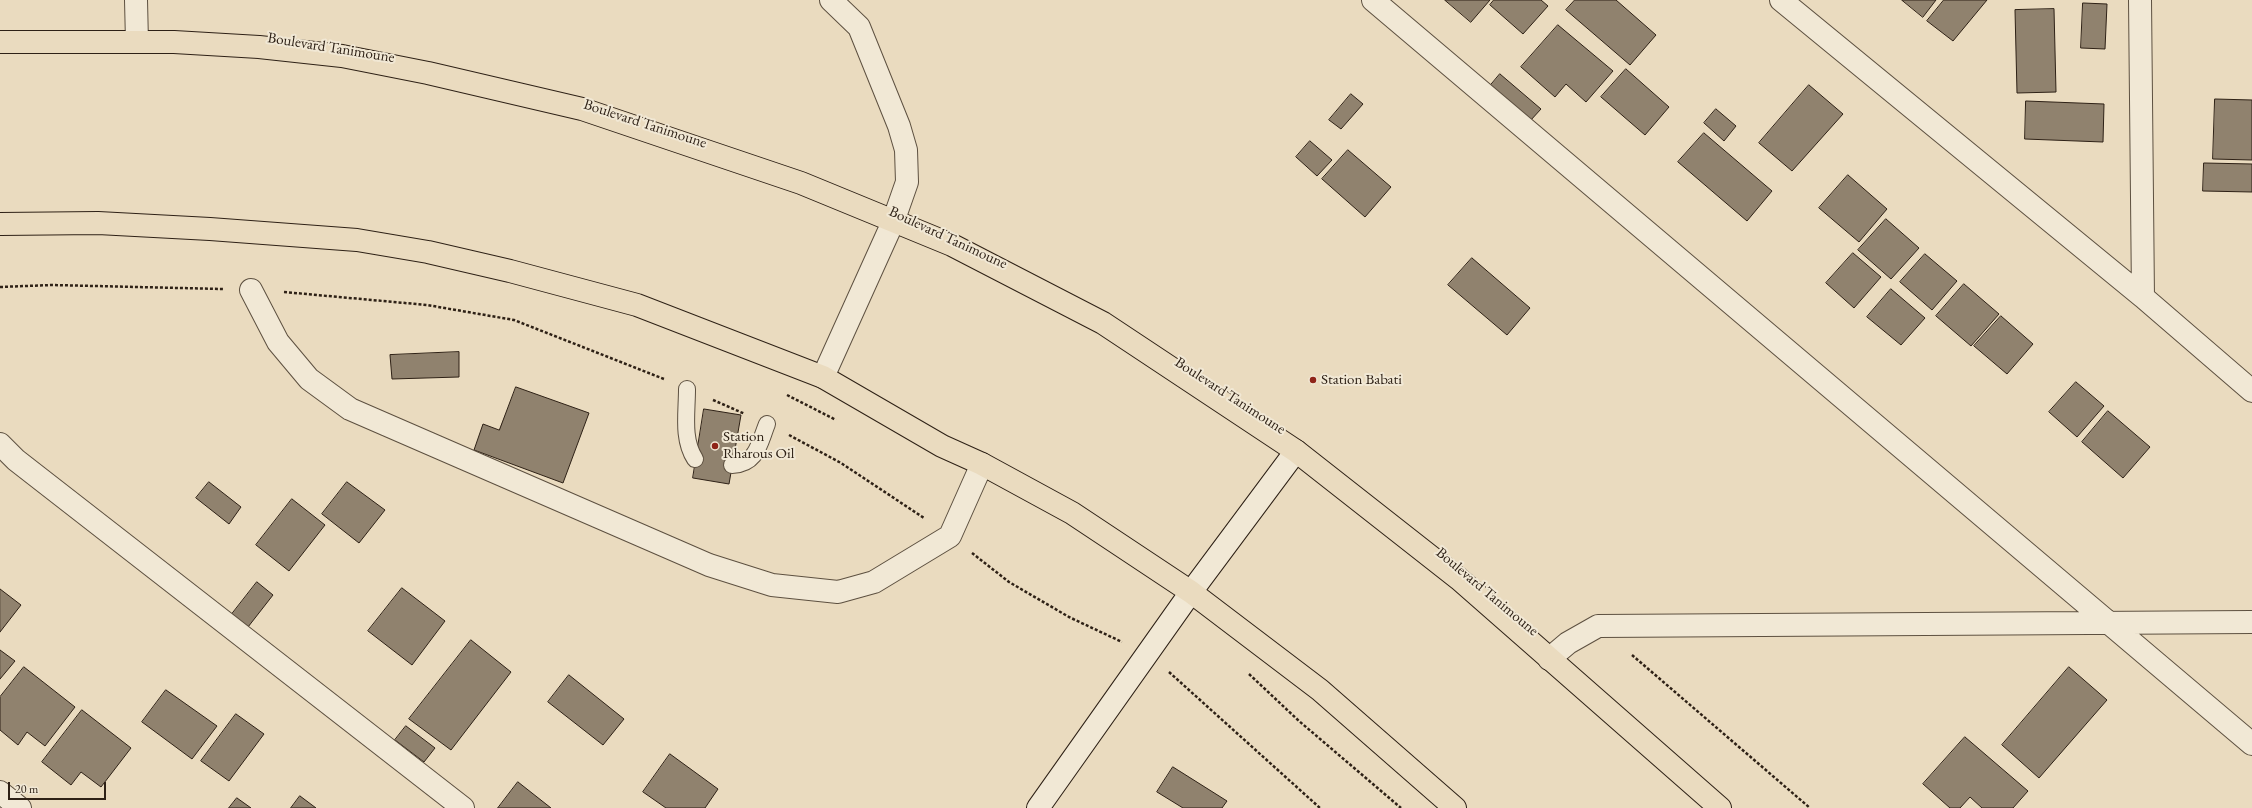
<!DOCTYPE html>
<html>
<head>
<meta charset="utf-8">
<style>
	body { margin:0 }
	#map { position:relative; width:2252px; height:808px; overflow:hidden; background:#eadbbf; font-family:"EB Garamond",serif }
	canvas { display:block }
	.scale { position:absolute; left:8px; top:782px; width:98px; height:18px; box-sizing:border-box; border:2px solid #2e2116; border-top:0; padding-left:5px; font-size:12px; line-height:14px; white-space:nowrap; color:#2e2116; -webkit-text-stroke:3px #f1e8d5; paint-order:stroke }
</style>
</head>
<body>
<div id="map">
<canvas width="2252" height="808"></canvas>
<div class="scale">20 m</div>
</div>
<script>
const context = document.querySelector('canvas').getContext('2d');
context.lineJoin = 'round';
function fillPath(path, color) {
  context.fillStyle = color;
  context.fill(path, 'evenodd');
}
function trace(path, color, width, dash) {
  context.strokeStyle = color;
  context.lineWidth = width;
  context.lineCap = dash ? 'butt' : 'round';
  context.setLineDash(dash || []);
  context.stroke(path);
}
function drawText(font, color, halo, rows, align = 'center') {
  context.font = font + ' "EB Garamond",serif';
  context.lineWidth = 4;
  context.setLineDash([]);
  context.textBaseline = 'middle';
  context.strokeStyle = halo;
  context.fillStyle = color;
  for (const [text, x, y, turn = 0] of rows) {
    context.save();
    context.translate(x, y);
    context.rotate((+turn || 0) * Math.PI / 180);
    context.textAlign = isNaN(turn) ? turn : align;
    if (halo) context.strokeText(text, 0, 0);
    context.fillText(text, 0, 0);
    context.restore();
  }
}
const building = new Path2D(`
	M1445,0H1490L1471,22Z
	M1494,0H1541L1548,6L1523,34L1490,5Z
	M1575,0H1616L1656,35L1630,65L1566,10Z
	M1902,0H1936L1923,17Z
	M1944,0H1987L1953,41L1927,21Z
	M2083,3L2107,4L2105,49L2081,48Z
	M2054,9L2056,92L2017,93L2015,10Z
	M1558,25L1613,71L1586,102L1566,84L1555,97L1521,67Z
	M1626,69L1669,107L1645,135L1601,97Z
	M1500,74L1541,109L1530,121L1490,86Z
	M1809,85L1843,114L1792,171L1759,143Z
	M1351,94L1363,104L1341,129L1329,120Z
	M2215,99L2252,100V160L2213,159Z
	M2026,101L2104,104L2103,142L2025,139Z
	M1716,109L1736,126L1724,141L1704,123Z
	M1704,133L1772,191L1747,221L1678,162Z
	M1310,141L1332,160L1317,176L1296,157Z
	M1348,150L1391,187L1365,217L1322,179Z
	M2204,163L2252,164V192L2203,191Z
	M1848,175L1887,209L1859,242L1819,208Z
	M1886,219L1919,248L1891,279L1858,250Z
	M1853,253L1881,277L1854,308L1826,283Z
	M1925,254L1957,281L1932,310L1900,282Z
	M1472,258L1530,308L1507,335L1448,285Z
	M1964,284L1999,314L1971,346L1936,316Z
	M1891,289L1925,318L1901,345L1867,317Z
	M2001,316L2033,344L2007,374L1974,346Z
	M459,352V377L392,379L390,355Z
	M2076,382L2104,406L2077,437L2049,412Z
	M516,387L589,413L563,483L474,450L483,424L499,430Z
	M704,409L741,415L729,484L693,478Z
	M2108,411L2150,447L2123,478L2082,442Z
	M209,482L241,507L229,524L196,498Z
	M347,482L385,510L359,543L322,514Z
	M292,499L325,525L289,571L256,545Z
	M257,582L273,595L248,627L232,614Z
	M402,588L445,621L412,665L368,631Z
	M0,589L21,605L0,632Z
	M471,640L511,672L451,750L409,719Z
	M0,650L15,661L0,679Z
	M24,667L75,707L45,746L27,732L18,745L0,730V697Z
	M2069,667L2107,700L2039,778L2002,745Z
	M569,675L624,719L603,745L548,702Z
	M166,690L217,726L192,759L142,722Z
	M82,710L131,748L101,787L81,772L71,785L42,762Z
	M236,714L264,734L229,781L201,761Z
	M406,726L435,748L424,762L395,740Z
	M1965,737L2028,791L2013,808H1982L1970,797L1960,808H1950L1923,784Z
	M670,754L718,789L705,808H666L643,792Z
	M1173,767L1227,801L1222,808H1183L1157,792Z
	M518,782L551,808H498Z
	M300,796L316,808H291Z
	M237,798L251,808H229Z`);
fillPath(building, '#90826e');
trace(building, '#2e2116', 1);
const lane = new Path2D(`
	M687,389C687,413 682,439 695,459
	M732,465C757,464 759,444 767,424`);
const street = new Path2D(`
	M136,0L137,42
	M1373,0L2252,744
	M1781,0L2143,297L2252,391
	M2140,0L2143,297
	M251,290L278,342L309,379L350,409L709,565L772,585L838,592L874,582L950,536L982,464
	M823,377L893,222L907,182L906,150L899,126L859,27L831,0
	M0,444L16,460L463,808
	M1549,659L1568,643L1598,626L2252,622
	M0,792L20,808`);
const secondary = new Path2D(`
	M1038,808L1191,592L1296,451`);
const primary = new Path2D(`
	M0,42H174L259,47L342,56L428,73L582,109L801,183L952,245L1103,323L1296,451L1459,579L1720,808
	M0,224L98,223L210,229L357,240L428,252L510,271L637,305L823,377L942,446L982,464L1072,513L1191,592L1320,690L1455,808`);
trace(lane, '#5d5040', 18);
trace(street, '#5d5040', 24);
trace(secondary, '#2e2116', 24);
trace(primary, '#2e2116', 24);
trace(new Path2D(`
	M0,287L52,285L223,289
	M284,292L427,305L514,320L664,379
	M787,395L836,420
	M713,400L745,414
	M789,435L841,463L924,518
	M972,553L1009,582L1069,617L1122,642
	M1632,655L1810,808
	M1169,672L1320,808
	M1249,674L1299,721L1401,808`), '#2e2116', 2.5, [3, 2]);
trace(lane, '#f1e8d5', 16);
trace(street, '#f1e8d5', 22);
trace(secondary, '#f1e8d5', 22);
trace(primary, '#eadbbf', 22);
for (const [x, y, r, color] of [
	[1313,380,4,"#8f2418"],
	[715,446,4,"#8f2418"]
]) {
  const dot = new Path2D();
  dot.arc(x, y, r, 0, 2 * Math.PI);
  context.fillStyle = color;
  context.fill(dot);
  trace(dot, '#f1e8d5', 1.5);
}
drawText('15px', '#2e2116', '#f1e8d5', [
	["Boulevard Tanimoune",331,48,9],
	["Boulevard Tanimoune",645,124,18],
	["Boulevard Tanimoune",948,238,25],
	["Boulevard Tanimoune",1230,396,33],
	["Boulevard Tanimoune",1487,592,40]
]);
drawText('15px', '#2e2116', '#f1e8d5', [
	["Station Babati",1321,380],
	["Station",723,437],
	["Rharous Oil",723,454]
], 'left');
</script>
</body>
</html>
